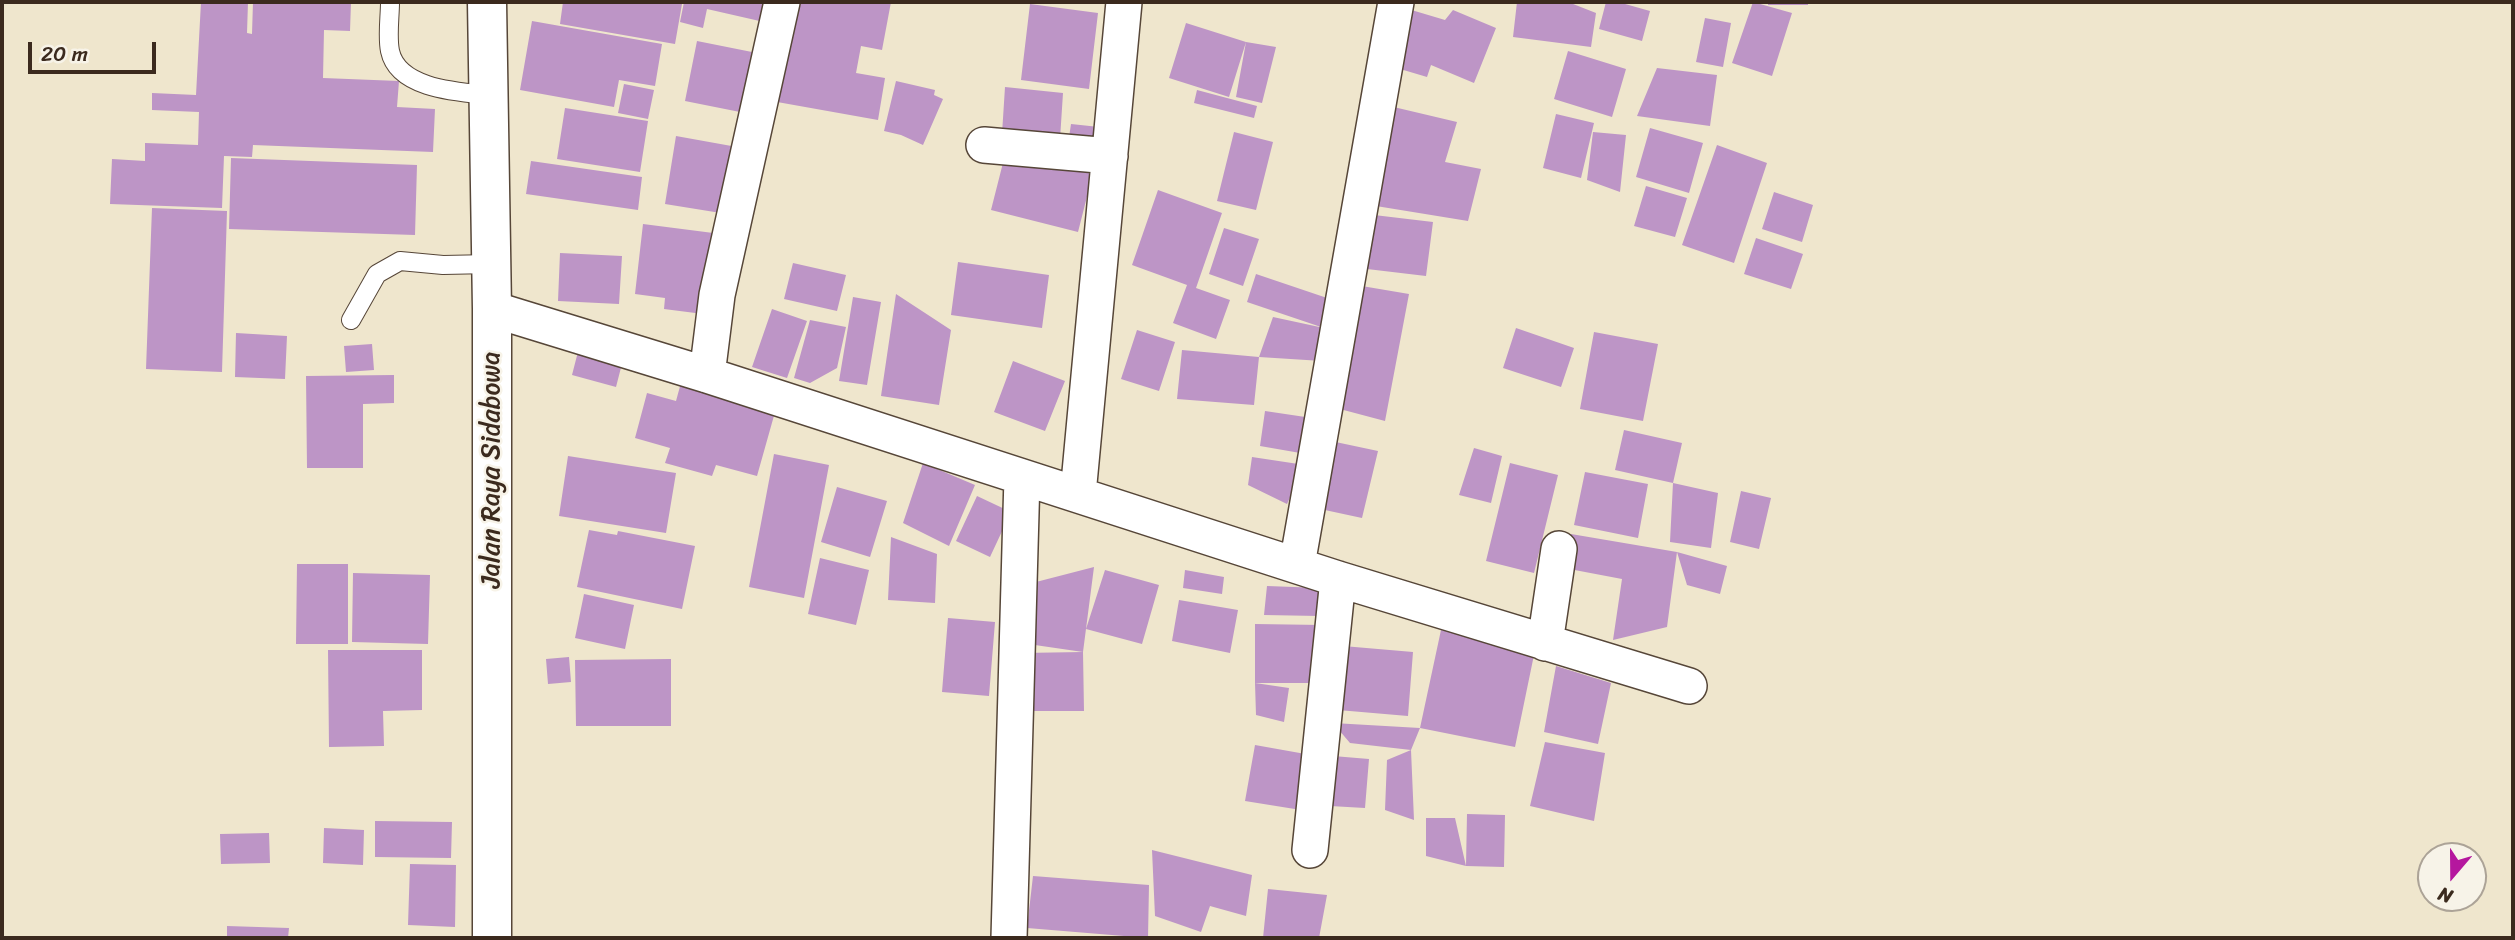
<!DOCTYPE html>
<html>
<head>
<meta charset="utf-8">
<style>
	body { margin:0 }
	#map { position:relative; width:2515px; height:940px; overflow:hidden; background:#efe6cd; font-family:Sriracha,sans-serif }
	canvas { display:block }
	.frame { position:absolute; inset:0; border:4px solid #3b2a1e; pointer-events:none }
	.north { position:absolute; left:2417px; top:842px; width:70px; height:70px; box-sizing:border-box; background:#f7f3e8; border:2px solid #aca397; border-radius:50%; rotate:200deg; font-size:19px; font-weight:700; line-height:28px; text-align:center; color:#3b2a1e }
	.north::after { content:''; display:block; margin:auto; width:24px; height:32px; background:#b5179e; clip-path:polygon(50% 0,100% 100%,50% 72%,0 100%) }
	.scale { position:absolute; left:28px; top:42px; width:128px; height:32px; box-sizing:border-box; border:4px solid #3b2a1e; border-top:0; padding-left:9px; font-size:21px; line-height:24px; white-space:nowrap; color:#3b2a1e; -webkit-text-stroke:5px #f7f3e8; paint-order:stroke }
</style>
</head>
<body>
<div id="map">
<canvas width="2515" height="940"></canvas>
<div class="frame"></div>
<div class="north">N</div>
<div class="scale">20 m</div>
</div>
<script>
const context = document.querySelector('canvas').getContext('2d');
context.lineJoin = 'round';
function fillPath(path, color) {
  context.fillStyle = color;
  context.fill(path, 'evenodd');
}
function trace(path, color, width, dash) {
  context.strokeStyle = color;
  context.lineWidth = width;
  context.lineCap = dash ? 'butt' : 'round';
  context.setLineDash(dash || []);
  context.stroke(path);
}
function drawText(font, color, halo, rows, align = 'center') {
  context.font = font + ' Sriracha,sans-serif';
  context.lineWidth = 5;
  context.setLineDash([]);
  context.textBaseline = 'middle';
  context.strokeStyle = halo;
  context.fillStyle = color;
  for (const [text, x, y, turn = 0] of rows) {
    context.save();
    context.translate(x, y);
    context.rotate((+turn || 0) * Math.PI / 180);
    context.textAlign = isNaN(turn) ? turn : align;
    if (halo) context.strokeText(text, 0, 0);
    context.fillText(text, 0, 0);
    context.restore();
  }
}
fillPath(new Path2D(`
	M201,2H248L247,33L252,34L253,2H351L350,31L324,30L323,78L399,81L397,107L435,109L433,152L253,145L252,157L224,156L222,208L110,204L112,159L145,161V143L198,145L199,112L152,110V93L196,95Z
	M563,2L682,4L675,44L560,24Z
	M684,2H768L764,22L707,9L703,28L680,22Z
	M784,2H891L882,50L861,46L856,73L885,78L878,120L766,100Z
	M1517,2H1568L1596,13L1591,47L1513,37Z
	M1606,2H1618L1650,11L1642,41L1599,29Z
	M1753,2L1792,13L1772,76L1732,63Z
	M1768,2H1808V5H1768Z
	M1030,4L1098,13L1089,89L1021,80Z
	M1398,6L1445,20L1453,10L1496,28L1474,83L1431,65L1427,77L1380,63Z
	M1705,18L1731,23L1723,67L1696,62Z
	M532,21L662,44L655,86L619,80L614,107L520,90Z
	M1186,23L1246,42L1229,97L1169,78Z
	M697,41L752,52L740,112L685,101Z
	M1246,42L1276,47L1262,103L1236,97Z
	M1568,51L1626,69L1612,117L1554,99Z
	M1657,68L1717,75L1710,126L1637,116Z
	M896,81L935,90L934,95L943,99L923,145L901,135L884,131Z
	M624,84L654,90L648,119L618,113Z
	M1005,87L1063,93L1060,139L1002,134Z
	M1197,90L1257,106L1254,118L1194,103Z
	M1381,104L1457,122L1445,162L1481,169L1468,221L1376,206Z
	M565,108L648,121L640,172L557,159Z
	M1556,114L1594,123L1581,178L1543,168Z
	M1071,124L1099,127L1097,155L1067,151Z
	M1650,128L1703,143L1689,193L1636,177Z
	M1234,132L1273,142L1256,210L1217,201Z
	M1593,132L1626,135L1620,192L1587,180Z
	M676,136L737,147L727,214L665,204Z
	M1717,145L1767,163L1734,263L1682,245Z
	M1006,151L1093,173L1078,232L991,210Z
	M231,158L417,165L415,235L229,229Z
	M531,161L642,177L638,210L526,194Z
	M1646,186L1687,198L1675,237L1634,226Z
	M1158,190L1222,213L1196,288L1230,300L1216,339L1173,323L1187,285L1132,265Z
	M1774,192L1813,205L1802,242L1762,229Z
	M152,208L227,211L222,372L146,369Z
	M1374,215L1433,222L1426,276L1367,269Z
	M643,224L721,234L711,315L664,309L665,298L635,294Z
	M1224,228L1259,239L1243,286L1209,274Z
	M1756,238L1803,254L1791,289L1744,274Z
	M560,253L622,256L619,304L558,301Z
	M958,262L1049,275L1042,328L951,315Z
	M793,263L846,275L837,311L784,299Z
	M1256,274L1333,300L1322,361L1259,357L1273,317L1324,328L1247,302Z
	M1344,283L1409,294L1385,421L1321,404Z
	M896,294L951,330L939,405L881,396Z
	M853,297L881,302L867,385L839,381Z
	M772,309L807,321L787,378L752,367Z
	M810,320L846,327L837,368L810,383L794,378Z
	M1516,328L1574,348L1561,387L1503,368Z
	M1137,330L1175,342L1159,391L1121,379Z
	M1594,332L1658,344L1643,421L1580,409Z
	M236,333L287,336L285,379L235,377Z
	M581,340L625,352L616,387L572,375Z
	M372,344L374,370L346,372L344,346Z
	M1182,350L1259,357L1254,405L1177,399Z
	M1013,361L1065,381L1045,431L994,412Z
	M394,375V403L363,404V468H307L306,376Z
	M682,379L777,405L757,476L716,465L712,476L665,463L670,448L635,438L647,393L676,401Z
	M1265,411L1312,418V437L1378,451L1362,518L1297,504L1305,465L1287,504L1248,485L1252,457L1305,465L1306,454L1260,446Z
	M1624,430L1682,443L1673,483L1615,470Z
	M1474,448L1502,456L1491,503L1459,495Z
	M774,454L829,465L804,598L749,587Z
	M568,456L676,473L666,533L559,516Z
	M923,463L975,485L949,546L903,523Z
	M1510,463L1558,475L1534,573L1486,561Z
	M1585,472L1648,484L1638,538L1574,525Z
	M1673,483L1718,493L1711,548L1670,542Z
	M837,487L887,501L870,557L821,542Z
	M1741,491L1771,498L1759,549L1730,542Z
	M977,496L1011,512L990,557L956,541Z
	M589,530L617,535L618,531L695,546L682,609L577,587Z
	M1571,534L1677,552L1727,566L1720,594L1687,585L1677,552L1667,627L1613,640L1622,579L1564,568Z
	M891,537L937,554L935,603L888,600Z
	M820,558L869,570L856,625L808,614Z
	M297,564H348V644H296Z
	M1094,567L1083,652L1028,644L1036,582Z
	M1105,570L1159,585L1142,644L1086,629Z
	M1185,570L1224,577L1222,594L1183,588Z
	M353,573L430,575L428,644L352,642Z
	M1267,586L1321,588L1319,616L1264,615Z
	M584,594L634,605L625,649L575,638Z
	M1179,600L1238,610L1230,653L1172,641Z
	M948,618L995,622L989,696L942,692Z
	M1255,624L1322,625V683H1255L1289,688L1284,722L1256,715L1255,683Z
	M1441,630L1535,650L1515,747L1420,728L1411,750L1350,743L1333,723L1420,728Z
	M1343,646L1413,652L1408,716L1338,710Z
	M328,650H422V710L383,711L384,746L329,747Z
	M1083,652L1084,711H1022L1021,653Z
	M569,657L571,682L548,684L546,659Z
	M671,659V726H576L575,660Z
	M1556,666L1611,683L1598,744L1544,732Z
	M1545,742L1605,753L1594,821L1530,806Z
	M1255,745L1311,755L1301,810L1245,801Z
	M1411,750L1414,820L1385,810L1387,760Z
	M1333,756L1369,759L1365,808L1330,806Z
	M1467,814L1505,815L1504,867L1466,866Z
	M1426,818H1455L1466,866L1426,856Z
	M375,821L452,822L451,858L375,857Z
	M324,828L364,830L363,865L323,863Z
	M269,833L270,863L221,864L220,834Z
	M1152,850L1252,875L1246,916L1210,906L1201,932L1155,916Z
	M410,864L456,865L455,927L408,925Z
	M1033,876L1149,885L1148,938L1027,928Z
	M1268,889L1327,895L1319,938H1263Z
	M227,926L289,928L288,938H227Z`), '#bd95c6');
const lane = new Path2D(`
	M390,2C390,17 387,36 390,51C398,89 458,92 489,95
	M351,320L377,274L400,261L443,265L491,264`);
const street = new Path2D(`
	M984,145L1110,156
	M492,309L707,375L1338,579L1689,686
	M707,375L717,295L782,2
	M1078,494L1124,2
	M1297,565L1396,2
	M1545,643L1559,549
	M1310,850L1338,579
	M1009,938L1022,477`);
const highway = new Path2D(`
	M487,2L492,309V938`);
trace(lane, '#564638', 20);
trace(street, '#564638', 38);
trace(highway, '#564638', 41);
trace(lane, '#fff', 18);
trace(street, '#fff', 35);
trace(highway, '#fff', 38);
drawText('26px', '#3b2a1e', '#f7f3e8', [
	["Jalan Raya Sidabowa",492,470,-90]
]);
</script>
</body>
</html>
